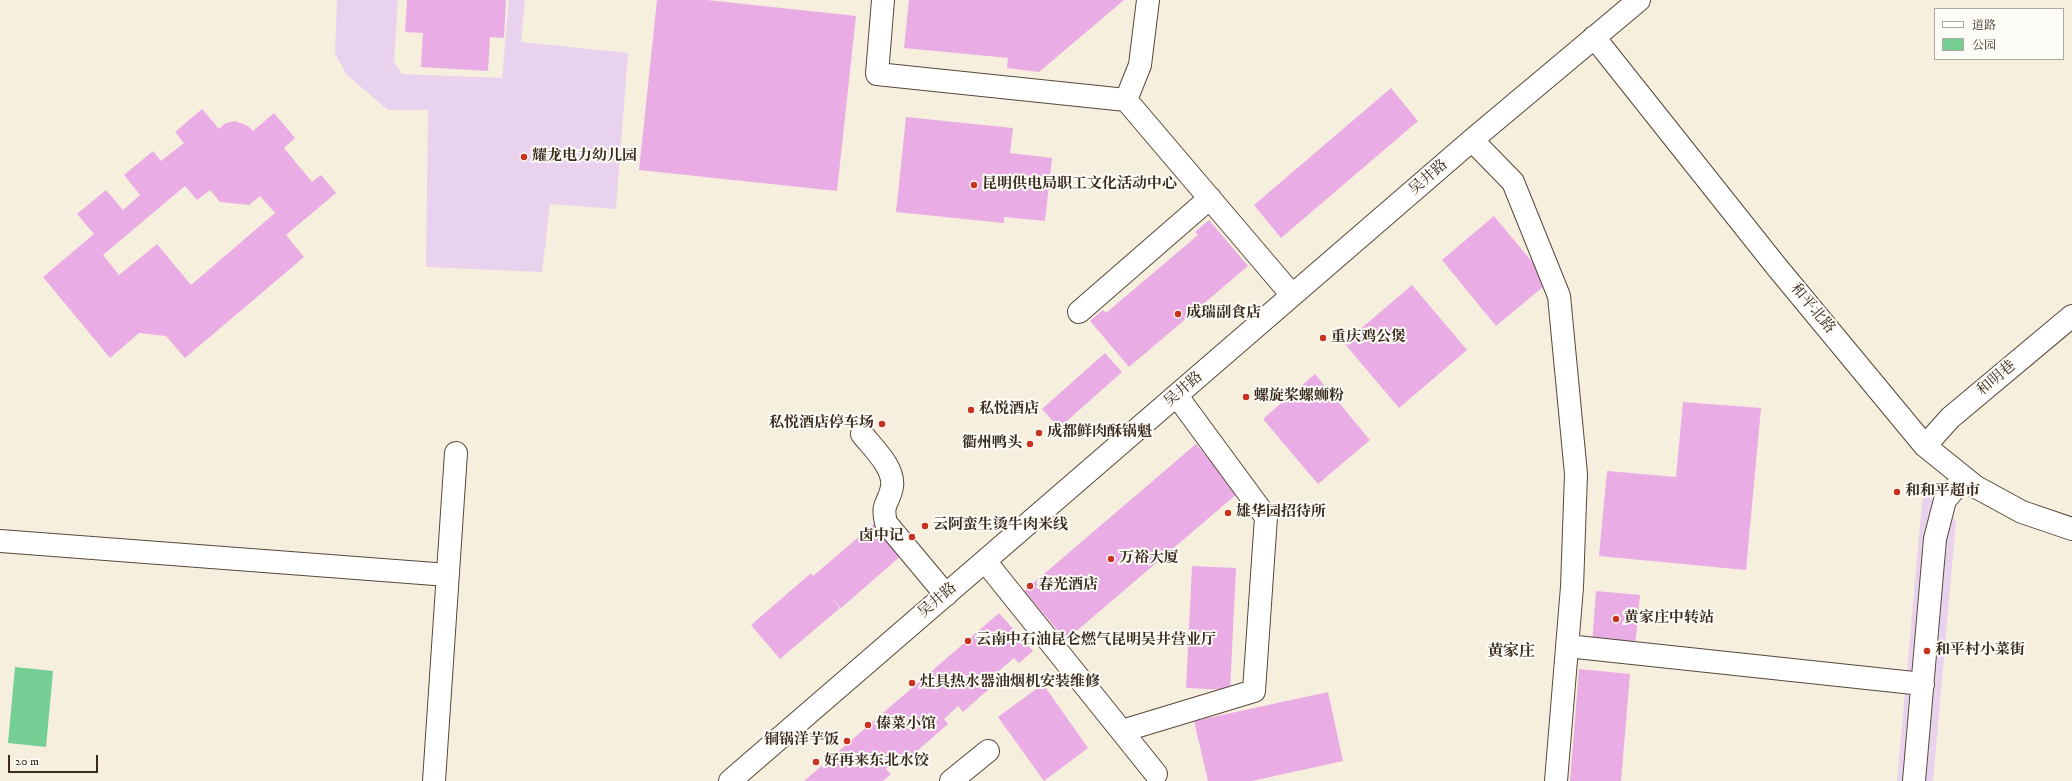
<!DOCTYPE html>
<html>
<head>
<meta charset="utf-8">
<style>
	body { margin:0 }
	#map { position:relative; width:2072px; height:781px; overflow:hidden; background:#f7efde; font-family:"IM FELL DW Pica","Noto Serif SC",serif }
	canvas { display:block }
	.legend { position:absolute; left:1934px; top:8px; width:130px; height:52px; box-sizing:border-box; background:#fdfcf7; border:1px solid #afa8a0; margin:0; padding:5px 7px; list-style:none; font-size:12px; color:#3b2a1e }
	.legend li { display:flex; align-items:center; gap:8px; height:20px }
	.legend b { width:20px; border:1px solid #afa8a0 }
	.scale { position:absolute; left:8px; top:755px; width:90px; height:18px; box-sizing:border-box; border:2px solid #3b2a1e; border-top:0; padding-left:5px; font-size:12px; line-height:14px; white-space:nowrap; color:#3b2a1e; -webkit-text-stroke:3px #fdfcf7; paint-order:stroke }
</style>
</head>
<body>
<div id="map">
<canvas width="2072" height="781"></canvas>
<ul class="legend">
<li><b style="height:5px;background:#fff"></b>道路</li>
<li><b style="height:11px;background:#75ce94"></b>公园</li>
</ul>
<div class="scale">20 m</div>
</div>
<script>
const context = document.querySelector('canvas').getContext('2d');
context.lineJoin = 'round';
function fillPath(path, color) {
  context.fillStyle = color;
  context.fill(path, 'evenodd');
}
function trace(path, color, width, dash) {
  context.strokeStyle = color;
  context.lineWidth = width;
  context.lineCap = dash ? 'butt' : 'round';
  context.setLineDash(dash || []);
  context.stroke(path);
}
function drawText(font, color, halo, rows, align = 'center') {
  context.font = font + ' "IM FELL DW Pica","Noto Serif SC",serif';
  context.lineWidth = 4;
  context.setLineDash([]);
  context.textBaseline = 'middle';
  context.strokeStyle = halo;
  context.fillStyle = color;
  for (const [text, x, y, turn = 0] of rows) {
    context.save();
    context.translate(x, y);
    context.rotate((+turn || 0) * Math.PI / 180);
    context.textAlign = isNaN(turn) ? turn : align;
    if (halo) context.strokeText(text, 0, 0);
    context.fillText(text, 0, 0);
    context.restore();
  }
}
fillPath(new Path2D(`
	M337,0H398L394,62L402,74L502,78L509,0H525L521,42L628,53L616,209L550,204L542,272L426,267L428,110H388L346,74L335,53Z
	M1923,492L1956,521L1933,781H1897Z`), '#e9d2ed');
fillPath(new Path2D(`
	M15,667L53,671L46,747L8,743Z`), '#75ce94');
fillPath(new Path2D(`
	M407,0H506L504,38L490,37L488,71L421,67L423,33L405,32Z
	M657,0H707L856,16L837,191L639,170Z
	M909,0H1124L1039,72L1007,68L1008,58L904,48Z
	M1391,88L1418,121L1281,238L1254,205Z
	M202,109L219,129L226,123L235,121L248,126L253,131L274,113L295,138L284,148L312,182L321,175L336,193L286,235L304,257L185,358L166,336L139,333L110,358L43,277L94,234L77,214L106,190L123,210L140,195L124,175L153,151L161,161L184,143L175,132ZM185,186L197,200L210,190L220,202L249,205L260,196L275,213L191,285L157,244L119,275L103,255Z
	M906,117L1013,128L1010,153L1052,158L1045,221L1004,217V223L896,212Z
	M1494,216L1549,282L1496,326L1442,260Z
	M1209,220L1248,266L1129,367L1090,321L1103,310L1106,313L1198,235L1195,232Z
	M1412,285L1467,350L1399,408L1344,343Z
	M1105,353L1122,372L1059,428L1042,409Z
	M1315,374L1370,440L1318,484L1263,419Z
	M1683,402L1761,408L1746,570L1599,556L1607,471L1676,477Z
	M1196,444L1238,493L1066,640L1024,591Z
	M875,523L902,555L841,608L829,595L840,608L780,659L751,625L811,573L813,576Z
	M1192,566L1236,568L1230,690L1186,688Z
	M1596,591L1640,595L1635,647L1592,644Z
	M999,613L1033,651L1019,663L1014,658L994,675L999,680L963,712L958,706L944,719L948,724L909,758L905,753L886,769L891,774L883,781H804Z
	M1579,669L1630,674L1621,781H1570Z
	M1043,684L1088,748L1044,781L998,717Z
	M1328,692L1343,761L1252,781H1208L1194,721Z`), '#e9ace4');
const minor = new Path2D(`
	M883,0L877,74L1126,100L1292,295
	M1594,37L1776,266L1925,446L1976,487L2022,512L2072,529
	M1126,100L1140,65L1148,0
	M1472,140L1513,182L1559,296L1576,474L1572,587L1556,781
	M1079,312L1210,198
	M862,434C873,448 895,468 892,487C889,504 881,502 886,523L946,595
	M1925,446L1950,418L2072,316
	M0,541L448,575
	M985,561L1156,774
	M1567,646L1923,684
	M1122,731L1254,691L1266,517L1177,396
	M434,781L456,453
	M730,781L1472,140L1639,0
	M951,781L988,751
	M1914,781L1935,539L1945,500L1964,478`);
trace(minor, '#57483b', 24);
trace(minor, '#fff', 22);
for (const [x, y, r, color] of [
	[524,157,4,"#c8321e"],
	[974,185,4,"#c8321e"],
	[1178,314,4,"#c8321e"],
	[1323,338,4,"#c8321e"],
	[1246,397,4,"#c8321e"],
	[971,410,4,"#c8321e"],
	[882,424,4,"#c8321e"],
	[1039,433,4,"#c8321e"],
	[1030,444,4,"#c8321e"],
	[1897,492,4,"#c8321e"],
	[1228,513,4,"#c8321e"],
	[925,526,4,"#c8321e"],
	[912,537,4,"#c8321e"],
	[1111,559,4,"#c8321e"],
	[1030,586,4,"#c8321e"],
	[1616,619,4,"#c8321e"],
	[968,641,4,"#c8321e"],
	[1927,651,4,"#c8321e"],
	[912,683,4,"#c8321e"],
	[868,725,4,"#c8321e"],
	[847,741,4,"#c8321e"],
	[816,762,4,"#c8321e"]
]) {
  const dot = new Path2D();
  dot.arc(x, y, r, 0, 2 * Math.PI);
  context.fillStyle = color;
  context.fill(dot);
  trace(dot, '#fdfcf7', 1.5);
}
drawText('bold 15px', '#3b2a1e', '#fdfcf7', [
	["耀龙电力幼儿园",532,157],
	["昆明供电局职工文化活动中心",982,185],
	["成瑞副食店",1186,314],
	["重庆鸡公煲",1331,338],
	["螺旋桨螺蛳粉",1254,397],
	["私悦酒店",979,410],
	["私悦酒店停车场",874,424,"right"],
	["成都鲜肉酥锅魁",1047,433],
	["衢州鸭头",1022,444,"right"],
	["和和平超市",1905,492],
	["雄华园招待所",1236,513],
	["云阿蛮生烫牛肉米线",933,526],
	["卤中记",904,537,"right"],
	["万裕大厦",1119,559],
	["春光酒店",1038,586],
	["黄家庄中转站",1624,619],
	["云南中石油昆仑燃气昆明吴井营业厅",976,641],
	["和平村小菜街",1935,651],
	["灶具热水器油烟机安装维修",920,683],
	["傣菜小馆",876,725],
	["铜锅洋芋饭",839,741,"right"],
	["好再来东北水饺",824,762]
], 'left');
drawText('15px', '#3b2a1e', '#fdfcf7', [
	["吴井路",1429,178,-41],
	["和平北路",1812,309,50],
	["和明巷",1997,379,-40],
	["吴井路",1184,390,-41],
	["吴井路",938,601,-41]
]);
drawText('bold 16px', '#3b2a1e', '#fdfcf7', [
	["黄家庄",1511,653]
]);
</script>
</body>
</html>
